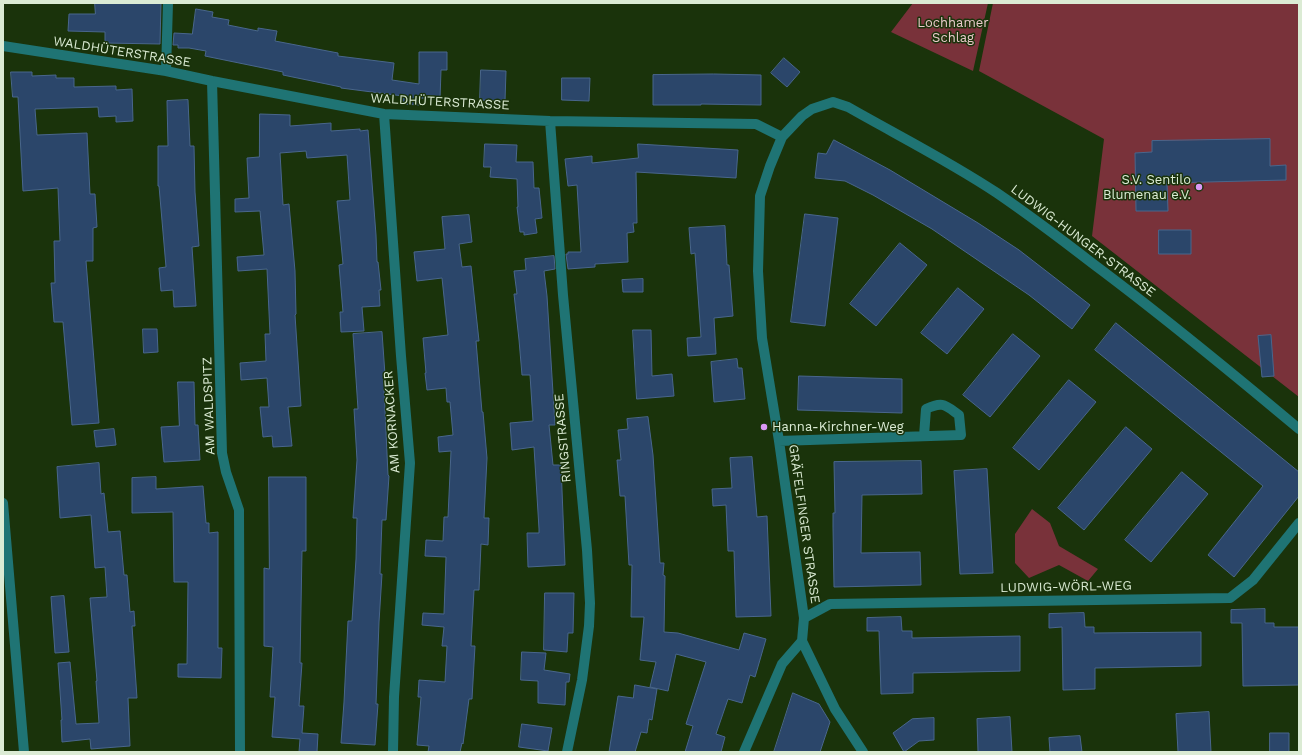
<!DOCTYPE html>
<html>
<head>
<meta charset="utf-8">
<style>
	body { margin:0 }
	#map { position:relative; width:1302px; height:755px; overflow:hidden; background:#1a330b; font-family:"Work Sans",sans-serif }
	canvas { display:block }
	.frame { position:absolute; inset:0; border:4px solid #dbebd4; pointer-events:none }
</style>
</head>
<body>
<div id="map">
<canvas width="1302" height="755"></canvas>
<div class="frame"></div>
</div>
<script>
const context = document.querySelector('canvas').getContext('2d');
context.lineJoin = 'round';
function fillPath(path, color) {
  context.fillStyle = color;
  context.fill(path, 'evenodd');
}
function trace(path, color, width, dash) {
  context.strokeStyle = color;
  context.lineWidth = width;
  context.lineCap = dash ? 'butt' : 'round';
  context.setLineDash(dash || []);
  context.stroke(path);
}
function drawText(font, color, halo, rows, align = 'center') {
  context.font = font + ' "Work Sans",sans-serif';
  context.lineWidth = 3;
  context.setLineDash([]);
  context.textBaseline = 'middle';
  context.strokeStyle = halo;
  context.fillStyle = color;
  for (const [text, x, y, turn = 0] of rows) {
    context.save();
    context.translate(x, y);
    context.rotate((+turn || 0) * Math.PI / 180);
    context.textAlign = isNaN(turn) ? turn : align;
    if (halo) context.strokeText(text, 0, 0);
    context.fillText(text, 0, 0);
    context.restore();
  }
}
fillPath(new Path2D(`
	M913,3H988L973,71L891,32Z
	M993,3H1299V397L1092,236L1104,139L979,71Z
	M1032,509L1050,523L1059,546L1098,569L1088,581L1059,565L1029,578L1015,563V534Z`), '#79323a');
const building = new Path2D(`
	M95,3H161L160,44L105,43V32L68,31L69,14H95Z
	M196,9L213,12L212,17L229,20L228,25L258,31V28L277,31L275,41L338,53V56L394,63L392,80L419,84V52H447V70H441L440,99L420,98L419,105L403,104V96L341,88V87L283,75V72L205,56L206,51L189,48H178V45H173L174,33L192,34Z
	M784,58L800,72L787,87L771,73Z
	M481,70L506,71L505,101L480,100Z
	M11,72H32V76L56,75V78H74V87L116,86V90L132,89L133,121L116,122V116L99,117L98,107L35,109L37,135L87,133L90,194H95L97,227L93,228V261H86L99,423L72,425L63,322H54L51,283H55L54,241H60L58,188L23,191L18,97H13Z
	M714,74L761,75V105L701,104V105H653V75Z
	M562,78H590L589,101L562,100Z
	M188,100L190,146H194L195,192L199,246L192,247L196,306L174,307L173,290L161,291L159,268L166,267L159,186H158V146H168L167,101Z
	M260,114L290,115V126L331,123V131L360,129V131L368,130L376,235L377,262H378L381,290H379L380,306L362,307L364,331L341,332L340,312H343L339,265L343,264L337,201L350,200L347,155L307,158L306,151L280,153L283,205L289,204L295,271L296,314L295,315L301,406L288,407L292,446L273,447L272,436L263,437L260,407H269L267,378L241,380L240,363L266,361L265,334H270L267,269L238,271L237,257L264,255L260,211L235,212V199L249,198L247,158L259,157Z
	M1270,139V166L1286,165V180L1167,183L1168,211H1136L1135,153L1152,152V141Z
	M834,140L890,170L978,223L1019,250L1090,305L1072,329L1029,295L932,229L873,195L845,181L815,178L818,153L826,154Z
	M485,144L517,145L516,162H533L534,188H539L542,218L535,219L537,233L524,235V232H520L517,207H518L517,179L490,177L491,167H484Z
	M638,144L738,150L736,178L636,172L637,223H633L634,232L627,233L628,262L595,264V267L568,269L566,254H568V252H581L577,185L568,186L565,159L592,156V163L638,158Z
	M805,214L838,218L825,326L791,322Z
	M469,215L472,242L459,244L462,267L471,266L479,341H476L482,412H483L487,458L484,518H489L488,545L481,544L479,590H474L471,646H475L472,699H469L463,744L462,743L460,752H428L429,746L417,745L421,697H418L419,680L445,682L447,646H442L444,627L422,625L423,613L444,614L446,557L425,556L426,540L443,541L444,517H448L451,451L439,452L438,437L453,435L450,402H447L446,388L427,390L425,373H426L423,338L448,335L442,278L417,281L414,252L445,249L442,217Z
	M725,226L727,265H729L733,316L714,318L716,354L688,356L687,338L701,337L695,253L691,254L689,228Z
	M1159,230H1191V254H1159Z
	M900,243L927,265L876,326L850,304Z
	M554,256L555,269L544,271L547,296L555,425H549L553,465H561L565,565L528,567L527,533H539V529L534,447L512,450L510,423L533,421L530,375H522L519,340L514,294H517L514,271L526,270L525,259Z
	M643,279V292H623L622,280Z
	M958,288L984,309L947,354L921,333Z
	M1116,323L1299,472V496L1234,577L1208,555L1263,486L1095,350Z
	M143,329H157L158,352L144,353Z
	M633,330H651L652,376L672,374L674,396L637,399Z
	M382,332L386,389H384L388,475L389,476L386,520H382L380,574H382L379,622L376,704H378L375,745L341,743L344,702L348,621H352L356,559L357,518H353L357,460L354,409H358L353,334Z
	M1013,334L1040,356L990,417L963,395Z
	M1271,335L1274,376L1262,377L1258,336Z
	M737,359L738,368H742L745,399L714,402L711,362Z
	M799,376L902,379V413L798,410Z
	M1069,380L1096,402L1039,470L1013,448Z
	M178,382H194L195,425H198L200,460L164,462L161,427L179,426Z
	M648,417L653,455L660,563H664L663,575L665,576L664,632L678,633L739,650L744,633L766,639L755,677L750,675L742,703L728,699L716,734L725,737L721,752H685L693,726L686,724L706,662L676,654L668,691L650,687L656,662L640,660L644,617H631L632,565H629L625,496H620L617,460H621L618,430L628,429L627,419Z
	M1126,427L1152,449L1084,530L1058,508Z
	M114,429L116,445L96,447L94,431Z
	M752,457L757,517L767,516L771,616L736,617L734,551H728L726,505L713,506L712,489L732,488L730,458Z
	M921,461L922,494L862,495L861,553L920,552L921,585L834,587L833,527V513H835L834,462Z
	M99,463L101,494L104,493L108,532L120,531L124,575H127L130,612L134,611L135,626H132L137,698H128L130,746L91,749L90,739L62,742L61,720H62L58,663L70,662L76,724L99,723L96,681H97L90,598L107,597L105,567L95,568L91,515L60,518L57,467Z
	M987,469L993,573L960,574L954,471Z
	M1182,472L1208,494L1151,562L1125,540Z
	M156,477V489L203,486L206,523H209V533L218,532V648H222L221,678L178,677V664H187L188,582H174L173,512L132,513V478Z
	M269,477H306V551H302L300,663H302L299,706H304L302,733L318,734L317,752H299L300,739L272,737L275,697H270L273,647L264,646V568L269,569Z
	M545,593H574L573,633H568L567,652L544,650Z
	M64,596L69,652L55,653L51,597Z
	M1265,609V623H1274V627H1299V685L1243,686L1242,623H1231V610Z
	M1084,613L1085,627H1094V633L1201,632V666L1095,668V689L1063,690L1062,627L1049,628V614Z
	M901,617L902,631H912V638L1020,636V671L913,673V693L881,694L879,631H867V618Z
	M522,652L546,653L544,670L570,674L569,682H566L565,705L538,703V681L521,680Z
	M635,685L657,689L652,720L649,719L647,733L641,732L635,752H609L618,696L633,698Z
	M793,693L819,704L830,722L820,752H774Z
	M1209,712L1211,752H1178L1176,714Z
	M1010,717L1012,752H978L977,719Z
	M934,718V740L919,741L904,752L893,733L912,719Z
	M522,724L552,728L548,751L519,747Z
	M1270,733H1289V752H1270Z
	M1080,736L1082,752H1050L1049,738Z`);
fillPath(building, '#2b466a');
trace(building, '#49668c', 1);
trace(new Path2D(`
	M3,46L166,71L212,81L384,114L550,121L756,124L782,137
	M166,71L168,3
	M212,81L222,453L226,472L239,510L240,752
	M384,114L401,356L410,463L394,697L393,752
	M550,121L563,295L587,550L590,603L589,626L582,680L567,752
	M779,441L961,435L959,415C945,405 943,401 926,409L924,436
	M3,503L24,752
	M804,618L830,604L1230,598L1253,580L1299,523
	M802,641L835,709L863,752
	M744,752L782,664L802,641L804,618L779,441L762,338L758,271L760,196L770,166L782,137L802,116L812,109L833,102L848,107C897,135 949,161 997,193C1029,215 1061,239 1092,263C1163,316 1231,372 1299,429`), '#1f7474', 10);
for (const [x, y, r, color] of [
	[1199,187,4,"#db99f5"],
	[764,427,4,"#db99f5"]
]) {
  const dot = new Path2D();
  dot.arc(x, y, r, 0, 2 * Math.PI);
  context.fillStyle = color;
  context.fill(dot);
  trace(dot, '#1a330b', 1.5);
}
drawText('13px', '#eac9ca', '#1a330b', [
	["Lochhamer",953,23],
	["Schlag",953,38]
]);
drawText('13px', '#dbebd4', '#1a330b', [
	["WALDHÜTERSTRASSE",122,52,9],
	["WALDHÜTERSTRASSE",440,102,3],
	["LUDWIG-HUNGER-STRASSE",1083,241,37],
	["AM WALDSPITZ",209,406,-92],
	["AM KORNACKER",392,422,-94],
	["RINGSTRASSE",563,438,-95],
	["GRÄFELFINGER STRASSE",804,524,82],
	["LUDWIG-WÖRL-WEG",1066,587,-1]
]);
drawText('13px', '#dbebd4', '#1a330b', [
	["S.V. Sentilo",1191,180],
	["Blumenau e.V.",1191,195],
	["Hanna-Kirchner-Weg",772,427,"left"]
], 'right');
</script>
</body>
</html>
